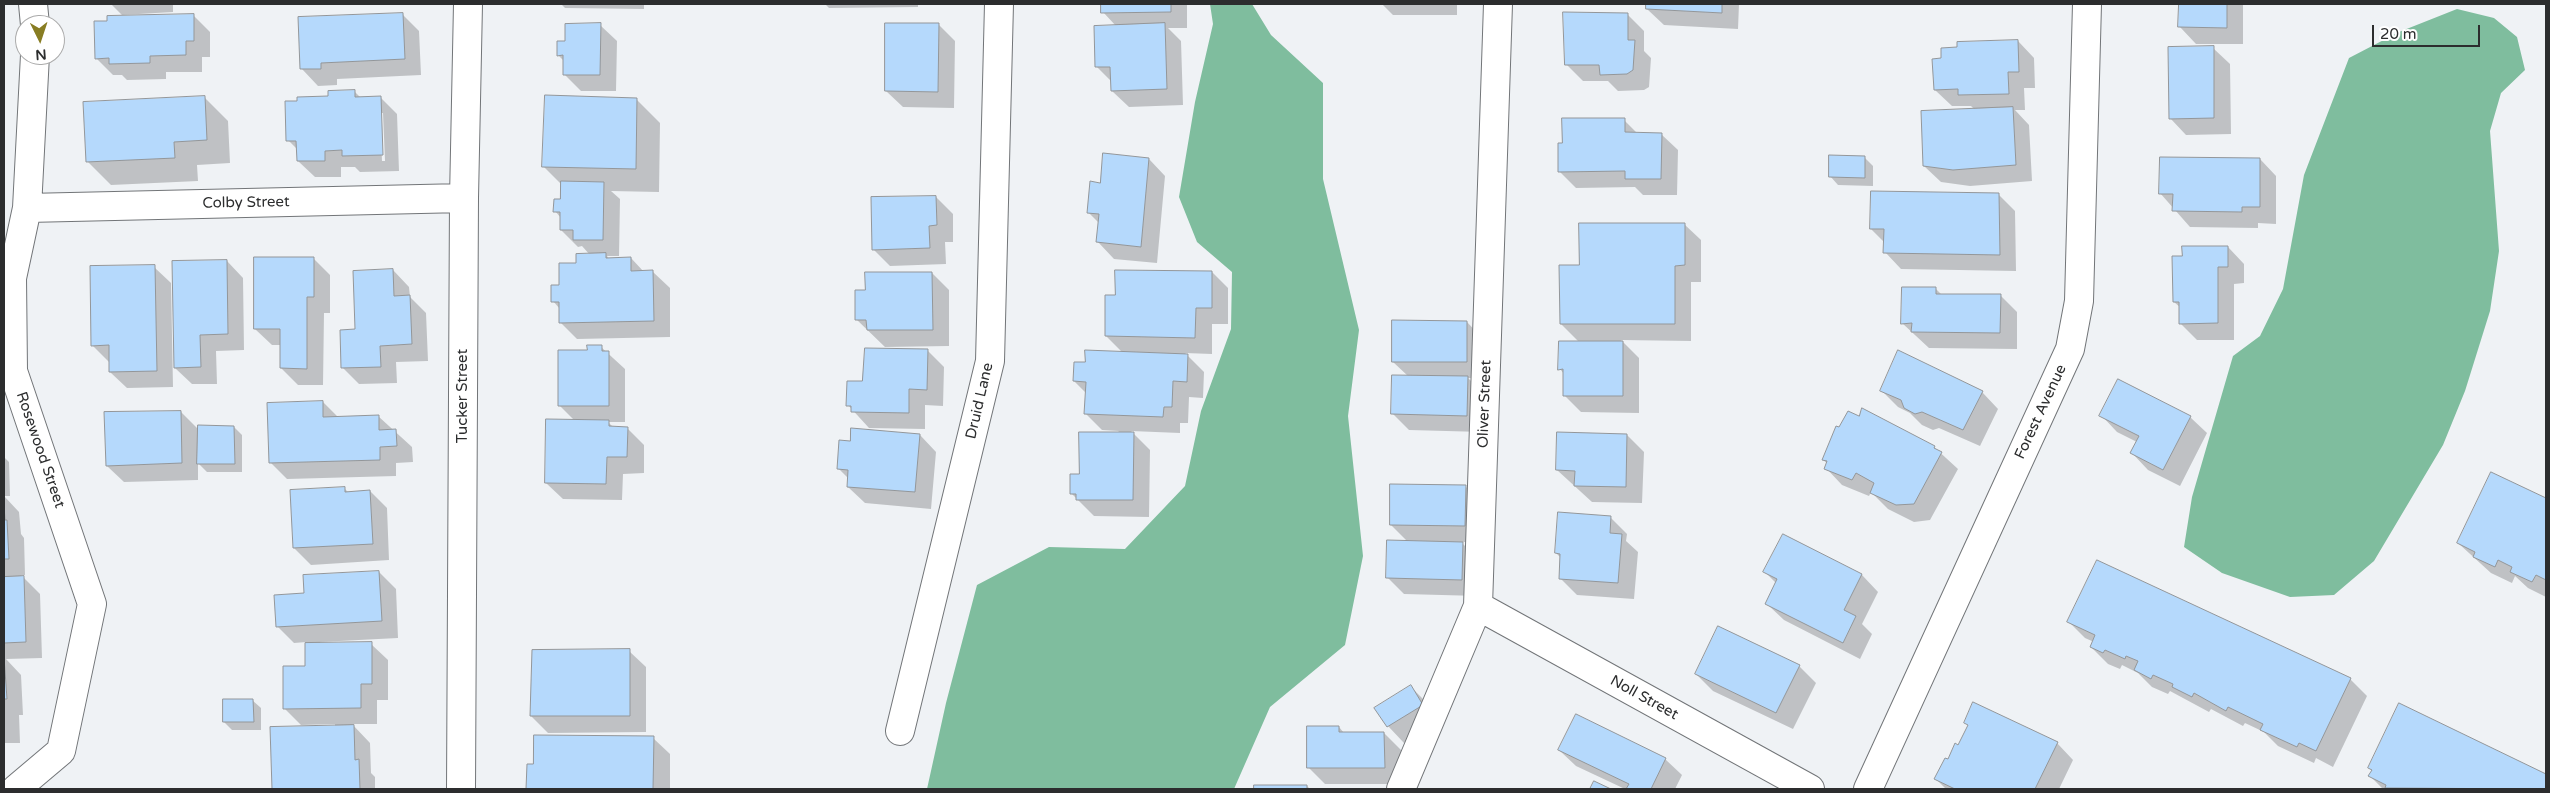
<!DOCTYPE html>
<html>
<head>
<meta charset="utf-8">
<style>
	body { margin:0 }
	#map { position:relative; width:2550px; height:793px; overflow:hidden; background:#eff2f5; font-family:"Varela Round",sans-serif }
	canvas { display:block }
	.frame { position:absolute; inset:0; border:5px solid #2c2d2e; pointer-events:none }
	.north { position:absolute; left:15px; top:15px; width:50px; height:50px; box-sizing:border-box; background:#fff; border:1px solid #ababab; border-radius:50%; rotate:176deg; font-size:14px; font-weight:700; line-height:20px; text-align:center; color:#2c2d2e }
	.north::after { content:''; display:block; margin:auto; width:18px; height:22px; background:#887d23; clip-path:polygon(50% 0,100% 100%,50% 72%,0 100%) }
	.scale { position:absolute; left:2372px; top:25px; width:108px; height:22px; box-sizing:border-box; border:2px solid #2c2d2e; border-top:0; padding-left:6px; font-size:15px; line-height:18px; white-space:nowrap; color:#2c2d2e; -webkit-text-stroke:4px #fff; paint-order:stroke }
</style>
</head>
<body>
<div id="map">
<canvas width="2550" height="793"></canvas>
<div class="frame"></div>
<div class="north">N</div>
<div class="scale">20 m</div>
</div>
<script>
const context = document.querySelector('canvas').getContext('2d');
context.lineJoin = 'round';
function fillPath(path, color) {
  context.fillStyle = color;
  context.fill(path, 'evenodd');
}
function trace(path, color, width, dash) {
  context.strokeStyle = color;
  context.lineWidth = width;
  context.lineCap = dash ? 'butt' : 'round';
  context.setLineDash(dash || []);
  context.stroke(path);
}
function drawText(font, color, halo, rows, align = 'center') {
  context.font = font + ' "Varela Round",sans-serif';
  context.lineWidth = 4;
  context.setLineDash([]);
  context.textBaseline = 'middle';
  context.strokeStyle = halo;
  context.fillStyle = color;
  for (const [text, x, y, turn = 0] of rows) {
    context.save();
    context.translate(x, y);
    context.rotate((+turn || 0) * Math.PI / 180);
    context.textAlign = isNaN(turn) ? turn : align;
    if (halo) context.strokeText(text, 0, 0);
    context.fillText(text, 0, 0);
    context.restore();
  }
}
fillPath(new Path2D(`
	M1210,4H1252L1271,35L1323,83V179L1359,330L1348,416L1363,556L1345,645L1270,707L1234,789H927L946,703L977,585L1049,547L1125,549L1185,486L1201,411L1231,329L1232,272L1197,242L1179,197L1195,102L1213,24Z
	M2457,9L2494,18L2517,37L2525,70L2501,93L2490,131L2499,251L2490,311L2465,391L2443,445L2374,561L2334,595L2290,597L2222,573L2184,547L2192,497L2233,356L2260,336L2283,289L2304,175L2349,58L2399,32Z`), '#7fbd9e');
fillPath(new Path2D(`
	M111,4H173V12L122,15Z
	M561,4H644V9L565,8Z
	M825,4H918V7L829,8Z
	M1102,4H1187V28H1168L1181,41L1183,105L1129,107L1112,91V82L1097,67L1116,26L1103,12Z
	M1382,4H1457V15H1393Z
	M1647,4H1739L1738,29L1664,25L1647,9Z
	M2180,4H2243V44H2196L2180,27Z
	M402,14L419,31L421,75L337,79V85L318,86L302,69Z
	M193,15L210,32V57H202V72H166V79L127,80L122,75H113L96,58Z
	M1628,15L1644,31V51L1651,58L1649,87L1644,90L1618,91L1608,81H1583L1566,64Z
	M938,24L955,41L954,108L903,107L886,91Z
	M600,25L617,41L616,91H581L564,74V61L558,55L566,43Z
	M2018,41L2034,58L2035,88H2024L2025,110H2015L2029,125L2032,181L1970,186L1941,182L1924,166L1975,110L1971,106H1952L1935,90Z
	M2213,48L2230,64L2231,134L2186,135L2170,118Z
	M354,91L361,98L380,97L397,114L399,171L360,172L355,167H341V177H315L298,161V150L288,140L329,97ZM380,113H383L385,161H382Z
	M204,97L228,121L230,163L197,165L198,181L111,185L87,161Z
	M637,100L660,123L659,192L611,191L620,199L619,256H607L609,259L631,258L644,272H653L670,288V337L577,339L560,322V309L553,301L560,286L577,264L590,255L582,246L578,247L561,230V218L555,211L562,200V185L543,166Z
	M1624,120L1638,134H1661L1678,150L1677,195H1643L1635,187L1576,188L1559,171L1563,144Z
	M1865,158L1873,166V186L1838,185L1830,176Z
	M1149,159L1165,176L1157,263L1114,259L1098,242L1099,223L1088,212L1101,184Z
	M2260,159L2276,176V224L2258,223V228L2190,227L2160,193Z
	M1998,194L2015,211L2016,271L1901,269L1885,252V243L1871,229Z
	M936,197L953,214V242H945L946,264L890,266L873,249Z
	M1684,224L1701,240V282H1691V341L1621,340L1639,358V413L1581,412L1564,395V374L1560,369L1579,342L1561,324L1581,266Z
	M2228,247L2244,264V283L2234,284V340H2197L2180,323L2181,308L2174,302L2183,258Z
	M313,258L330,275V313H324L323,385H298L281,368V345H272L255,329Z
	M227,261L243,278L244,350L216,351L217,384H192L175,368Z
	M154,267L171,283L173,387L127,388L110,372L109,362L92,345Z
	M393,270L409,287L410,297L426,313L428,361L396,362L397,383L359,384L343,368Z
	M1212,272L1228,288V324H1212V354L1185,353L1204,372L1203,398L1189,397L1188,423H1180V433L1131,431L1150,450L1149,517L1094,516L1072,494L1080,475L1119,431L1102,430L1085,413L1086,393L1074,381L1086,363L1123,353L1106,336L1116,296Z
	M932,273L949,290V346L885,347L856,319L867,291Z
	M1935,288L1942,295H2000L2017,312V349L1929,348L1902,323Z
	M1467,322L1483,339V378H1468L1484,394L1483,432L1409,430L1392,413L1408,376L1393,362Z
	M601,347L625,369V422H608L614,428H627L644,445V473L623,474L622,500L563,499L546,483L575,421L559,405L588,351Z
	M927,350L944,367L943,406L925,405V429L869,428L848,405L863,382L864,361Z
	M1882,391L1982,392L1998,409L1980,446L1939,428L1933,430L1922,425L1910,413L1898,407Z
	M323,402L338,417L378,416L412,447L413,462L396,463V476L287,479L270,462Z
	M181,412L199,430L234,427L242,435V472H207L198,463V480L124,482L107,466Z
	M2101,415L2190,417L2207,433L2180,486L2148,470L2132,453L2137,442L2117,432Z
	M1840,429L1934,447L1958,469L1930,520L1914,522L1888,509L1871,492L1869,496L1842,485L1826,468L1828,464L1823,460Z
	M920,435L936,452L931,509L865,503L848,487L849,479L838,468L852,442Z
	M1627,435L1644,452L1642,503L1592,502L1557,470Z
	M4,457L9,462L10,496H4L19,512L21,534L24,538L25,575H21L40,594L42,658L6,659L21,675L23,715H19L20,743H4Z
	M2491,473L2546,499V597L2528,588L2515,576L2512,583L2491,573L2458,543Z
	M1465,486L1482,503L1481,542H1461L1479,560V596L1404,594L1387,577L1408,542L1391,525Z
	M344,488L349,493L370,491L387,508L389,560L311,565L294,548Z
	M1610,517L1627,534L1626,541L1638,552L1634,599L1577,595L1560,578L1561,558L1556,553Z
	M1783,536L1862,575L1878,592L1862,624L1872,634L1860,659L1784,620L1767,604L1777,584L1765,572Z
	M379,572L396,589L398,638L320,642V644H371L388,660V700H377V724H352L370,743L371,773L375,777V789H273L271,729L335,727V724L301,725L284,708L307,667L306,642L294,643L277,626L306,595Z
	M2069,622L2350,679L2367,696L2333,767L2316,758L2314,763L2278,746L2264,732L2245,723L2243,726L2211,709L2209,712L2170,691L2168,694L2152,687L2138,673L2122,665L2120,669L2108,664L2091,647L2094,642L2085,638Z
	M629,651L646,667V732L548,733L531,716V679Z
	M1799,666L1816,683L1793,729L1713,691L1696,674Z
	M1411,687L1427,703L1439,722L1404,743L1388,726Z
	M252,700L261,708V730H232L224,722Z
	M2400,705L2546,775V789H2383L2370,776L2372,771L2369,767Z
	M1965,722L2057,743L2073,760L2059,789H1946L1936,779L1959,747L1969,726Z
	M1339,727L1344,733H1384L1401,750V784H1325L1308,767Z
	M653,738L670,754V789H527L528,765Z
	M1559,750L1665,759L1682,775L1675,789H1625L1576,766Z
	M1307,786L1310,789H1255V787Z`), '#0003');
const building = new Path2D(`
	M1101,4H1171V12L1101,13Z
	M1646,4H1722V13L1646,9Z
	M2179,4H2227V28L2178,27Z
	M1563,12L1628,13V40H1635L1633,70L1627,74L1600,75L1599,65H1565Z
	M403,13L405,59L321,63V69H300L298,17Z
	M194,14V41H186V55L150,56V63L109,64V58L95,59L94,21H107V16Z
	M601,23L600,75H563V55L557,56V41H565V24Z
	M885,23H939L938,92L885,91Z
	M1165,23L1167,89L1111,91L1110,67H1095L1094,26Z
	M2018,40L2019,72H2008L2009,94L1958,95V89L1934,90L1932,59L1941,58V48L1957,47V42Z
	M2214,46V118L2169,119L2168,47Z
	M355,90V97L381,96L383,155L342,156V150L325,151V161H297L296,141H286L285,101H297V97L328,96V91Z
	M545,95L637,98L636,169L542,167Z
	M205,96L207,140L174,142L175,158L86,162L83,102Z
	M2013,107L2016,165L1953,170L1923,166L1921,111Z
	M1562,118H1625V132L1662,133L1661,179H1625V171L1558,172V143H1562Z
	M1103,153L1149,158L1141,247L1096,242L1099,214L1087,213L1090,181L1100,183Z
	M1829,155L1865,156V178L1829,177Z
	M2160,157L2260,158V207H2242V212L2172,211L2173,194H2159Z
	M561,181L604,182L603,240H573V230H560V212H553L554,199H560Z
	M1871,191L1999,193L2000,255L1883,253L1884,229H1870Z
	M936,196L937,225L929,226L930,248L872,250L871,197Z
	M1579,223H1685V265L1675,266V324H1560L1559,265H1579Z
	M2182,246H2228V267H2218V323L2179,324V302H2173L2172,256H2182Z
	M606,253V258L631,257V271L653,270L654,321L559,323V302H551V285H559V263H576V254Z
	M254,257H314V297H307V369L280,368V329H254Z
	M227,260L228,334L200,335L201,367L174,368L172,261Z
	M155,265L157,371L109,372V345L91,346L90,266Z
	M393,269L394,296L410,295L412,344L380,346L381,367L341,368L340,330L355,329L353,271Z
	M1115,270L1212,271V308H1196L1195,338L1105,336V295H1115Z
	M865,272H932L933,330H867L866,320H855V290H865Z
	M1902,287H1936V294H2001L2000,333L1911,332L1912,323L1901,324Z
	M1392,320L1467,321V362H1392Z
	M1559,341H1623V396H1563V369L1558,370Z
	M587,345H602V351H609V406H558V350H587Z
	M865,348L928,349L927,390L909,389V413L851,412V406H846L847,381H862Z
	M1085,350L1188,354L1187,382L1173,381L1172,407H1164L1163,417L1084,414L1086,382L1073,381L1074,362H1085Z
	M1898,350L1983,391L1963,430L1922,412L1915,414L1904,408L1901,400L1880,391Z
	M1392,375L1468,376L1467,416L1391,414Z
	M2118,379L2191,416L2163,470L2130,453L2139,436L2099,416Z
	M323,401V417L379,415V430L396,429L397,446L380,447V460L269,463L267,403Z
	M1862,408L1935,446L1934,448L1942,452L1914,504L1896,505L1870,493L1874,483L1856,473L1852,480L1824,469L1827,461L1822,460L1836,426L1839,427L1848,411L1859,416Z
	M181,411L182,463L106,466L104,412Z
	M546,419L609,420V426L628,427L627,457H607L606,484L545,483Z
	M198,425L234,426L235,464H197Z
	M851,428L920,434L915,492L847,487L848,470L837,469L839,440L850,441Z
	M1079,432H1134L1133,500H1076V494H1070V474H1079Z
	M1557,432L1627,434L1626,487L1574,486L1575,471L1556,470Z
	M2491,472L2546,498V580L2536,575L2532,582L2510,572L2512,567L2498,560L2495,567L2473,557L2475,552L2457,543Z
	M1390,484L1466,485L1465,526L1390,525Z
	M345,487V492L370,490L373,544L293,548L290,490Z
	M4,505L5,520H7L9,559H4Z
	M1558,512L1611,516L1610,533L1622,534L1618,583L1559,579L1560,554L1555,553Z
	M1783,534L1862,574L1844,610L1856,616L1843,643L1765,604L1777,579L1763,572Z
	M1387,540L1463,542L1462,580L1386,578Z
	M2097,560L2351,678L2316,751L2299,743L2297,747L2260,730L2263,724L2228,707L2226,711L2194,693L2192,697L2172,687L2173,684L2153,675L2151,679L2134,670L2138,661L2126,656L2125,659L2105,650L2103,653L2090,647L2095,635L2067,622Z
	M379,571L382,621L276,627L274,595L304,593L303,575Z
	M24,576L26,642L4,643V577Z
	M1718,626L1800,665L1776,713L1695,674Z
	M372,642V684H361V708L283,709V666H305V643Z
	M630,649V716H530L532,650Z
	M4,657L7,699H4Z
	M1411,685L1423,705L1387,727L1374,708Z
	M223,699H253L254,722H223Z
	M1973,702L2058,742L2035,789H1955L1934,779L1945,758L1948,759L1955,743L1958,745L1968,725L1964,723Z
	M2399,703L2546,774V789L2385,788L2386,785L2368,776L2372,770L2368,768Z
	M1576,714L1666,758L1651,789H1626L1629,784L1558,750Z
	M354,725L355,760L359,759L360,789H272L270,727Z
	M1307,726H1339V732H1384L1385,768H1307Z
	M534,735L654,736L653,789H526L527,764H533Z
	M1594,781L1611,789H1590Z
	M1254,785H1307V789H1254Z`);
fillPath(building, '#b5d9fc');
trace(building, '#939699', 1);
const street = new Path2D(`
	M33,4L35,25
	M27,208L464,198
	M1478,606L1810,789
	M900,731L990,361L999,4
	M16,789L61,751L92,604L13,371L12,278L27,208L35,55
	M461,789L464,198L468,4
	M1401,789L1478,606L1498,4
	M1868,789L2070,349L2079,301L2087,4`);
trace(street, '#727578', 30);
trace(street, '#fff', 28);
drawText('15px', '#2c2d2e', '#fff', [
	["Colby Street",246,203,-1],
	["Tucker Street",463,396,-90],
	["Druid Lane",980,401,-77],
	["Oliver Street",1485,404,-88],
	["Forest Avenue",2041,412,-65],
	["Rosewood Street",40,450,71],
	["Noll Street",1644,698,29]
]);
</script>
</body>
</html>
